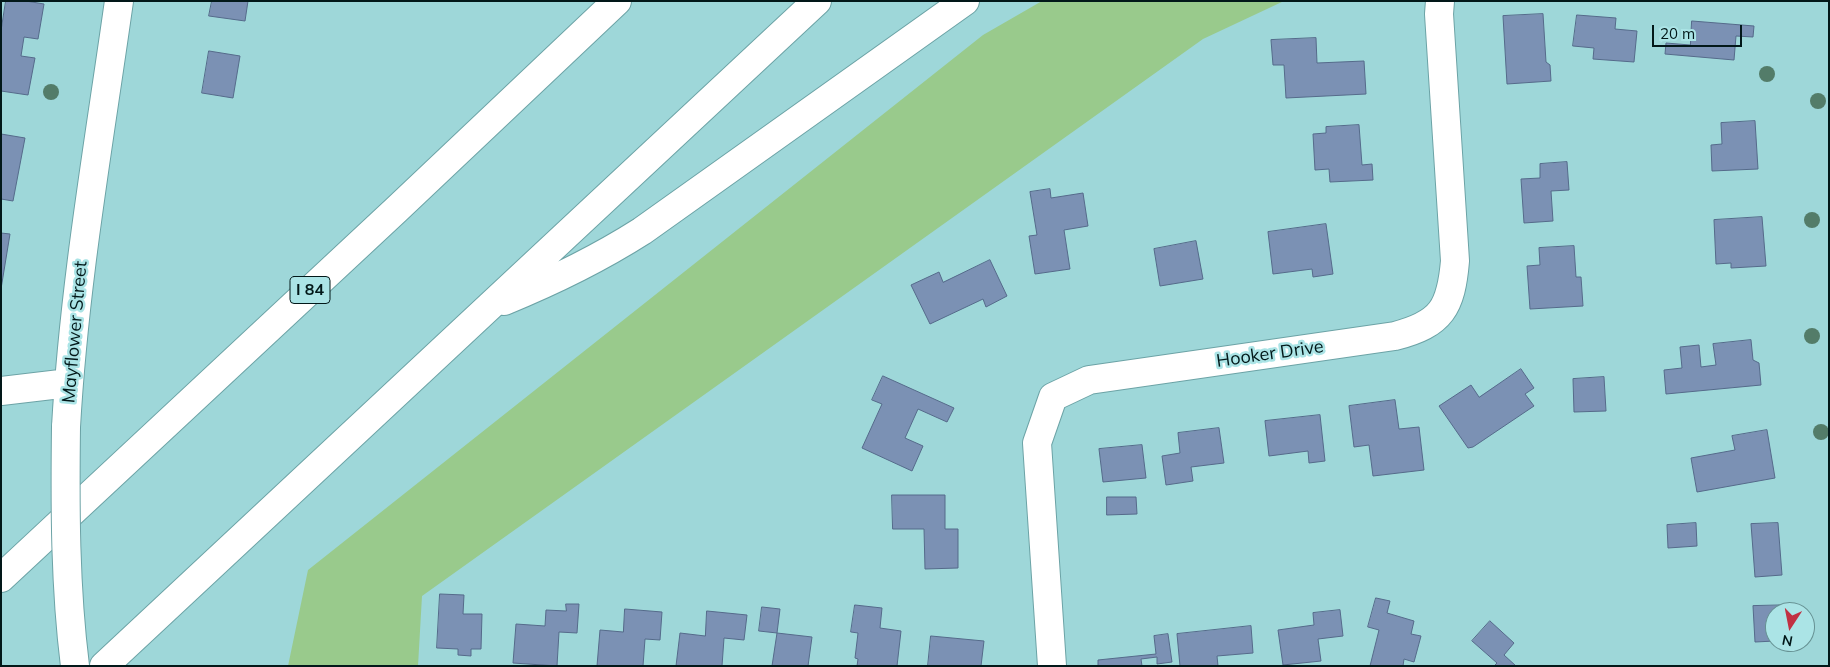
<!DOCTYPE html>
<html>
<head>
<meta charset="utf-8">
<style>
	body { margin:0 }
	#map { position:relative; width:1830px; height:667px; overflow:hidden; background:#9ed7d9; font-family:Mulish,sans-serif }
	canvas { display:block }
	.frame { position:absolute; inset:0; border:2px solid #021819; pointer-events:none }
	.north { position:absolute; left:1765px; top:602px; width:50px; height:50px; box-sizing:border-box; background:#abe4e6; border:1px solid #679294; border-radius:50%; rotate:191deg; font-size:14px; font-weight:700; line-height:20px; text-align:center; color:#021819 }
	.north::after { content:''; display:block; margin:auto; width:18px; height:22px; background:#c13042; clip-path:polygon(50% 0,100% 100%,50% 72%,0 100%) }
	.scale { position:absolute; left:1652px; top:25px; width:90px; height:22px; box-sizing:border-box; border:2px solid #021819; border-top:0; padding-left:6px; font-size:15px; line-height:18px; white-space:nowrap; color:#021819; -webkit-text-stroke:4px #abe4e6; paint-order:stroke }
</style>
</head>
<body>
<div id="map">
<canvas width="1830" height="667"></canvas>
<div class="frame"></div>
<div class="north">N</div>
<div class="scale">20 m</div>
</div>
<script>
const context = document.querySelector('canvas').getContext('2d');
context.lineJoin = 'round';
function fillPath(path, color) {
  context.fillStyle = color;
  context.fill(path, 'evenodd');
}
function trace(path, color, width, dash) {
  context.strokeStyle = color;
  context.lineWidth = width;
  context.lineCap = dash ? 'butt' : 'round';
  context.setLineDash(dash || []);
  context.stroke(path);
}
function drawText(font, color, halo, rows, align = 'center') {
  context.font = font + ' Mulish,sans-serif';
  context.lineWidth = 5;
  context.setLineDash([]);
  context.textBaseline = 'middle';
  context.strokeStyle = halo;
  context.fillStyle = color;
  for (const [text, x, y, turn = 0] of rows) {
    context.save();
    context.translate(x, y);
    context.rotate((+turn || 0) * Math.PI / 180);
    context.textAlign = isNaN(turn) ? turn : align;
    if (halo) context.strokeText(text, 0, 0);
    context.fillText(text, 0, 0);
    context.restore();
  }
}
fillPath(new Path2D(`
	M1042,1H1284L1203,39L422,596L418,666H288L308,570L983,35Z`), '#99ca8c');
const building = new Path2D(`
	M6,1H26L44,4L38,39L24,37L21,56L35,58L28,95L1,91V31Z
	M212,1H248L245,21L209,16Z
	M1543,14L1546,62L1550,65L1551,81L1507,84L1503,16Z
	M1577,15L1616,18L1615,29L1637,31L1634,62L1593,59L1594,48L1573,46Z
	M1692,21L1754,26L1753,37L1736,36L1734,60L1665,54L1666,43L1690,45Z
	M1316,38L1317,63L1364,61L1366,94L1286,98L1284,65H1273L1271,40Z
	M209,51L240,56L233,98L202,93Z
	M1755,121L1758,169L1712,171L1711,145L1722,144L1721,123Z
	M1359,125L1362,165L1372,164L1373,180L1330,182L1329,169L1315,170L1313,134L1326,133V127Z
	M1,134L25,138L13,201L1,199Z
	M1567,162L1569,190L1551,191L1553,221L1524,223L1521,179L1540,178V164Z
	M1050,189L1051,198L1083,193L1088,226L1064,230L1070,269L1035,274L1029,236L1037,235L1030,192Z
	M1762,217L1766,266L1731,268V263L1716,264L1714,220Z
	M1326,224L1333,274L1313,277L1312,269L1273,274L1268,232Z
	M1,233L10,234L1,289Z
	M1196,241L1203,279L1160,286L1154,249Z
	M1574,246L1576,277H1581L1583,306L1530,309L1527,266L1540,265L1539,248Z
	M990,260L1007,296L986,307L983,299L930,324L911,285L939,272L943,282Z
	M1751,340L1753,360L1759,363L1761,385L1666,394L1664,370L1682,368L1680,347L1699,345L1701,367L1716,365L1713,344Z
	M1521,369L1534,388L1525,394L1534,406L1473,447L1468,448L1439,406L1471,385L1479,397Z
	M883,376L954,408L947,422L918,409L905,438L923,446L912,471L862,448L882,404L872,400Z
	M1604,377L1606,411L1574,412L1573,379Z
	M1395,400L1399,429L1419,427L1424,470L1373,476L1369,445L1354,447L1349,406Z
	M1320,415L1325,461L1309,463L1308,451L1269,456L1265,421Z
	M1219,428L1224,463L1191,467L1193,481L1166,485L1162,456L1180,453L1178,433Z
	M1767,430L1775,478L1697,492L1691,458L1735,450L1732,436Z
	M1142,445L1146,478L1103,482L1099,449Z
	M892,495H945V529H958V568L925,569L924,529H893Z
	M1107,497H1136L1137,514L1107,515Z
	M1696,523L1697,546L1668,548L1667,525Z
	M1778,523L1782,575L1755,577L1751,524Z
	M440,594L464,595L463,614H482L481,649H471V656L458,655V649L437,648Z
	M1376,598L1390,601L1387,613L1414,621L1411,634L1421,636L1414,662L1404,659L1403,666H1370L1379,630L1368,627Z
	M566,604H579L577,633L559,632L557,666L513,663L516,624L545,626L546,610L566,611Z
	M855,605L882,608L880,628L901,631L897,666H857L858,659L855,658L858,633L851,632Z
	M1796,605V612H1775V641L1755,642L1753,606Z
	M762,607L780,609L777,633L812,637L808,666H772L777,633L759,631Z
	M625,609L662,612L660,640L645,639L643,666H597L600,630L623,632Z
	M1340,610L1343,636L1318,639L1321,661L1283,665L1278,630L1314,625L1313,613Z
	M707,611L747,615L744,640L724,638L722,666H676L680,633L705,636Z
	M1490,621L1514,643L1504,655L1516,666H1494L1497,663L1472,641Z
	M1251,626L1253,653L1217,656L1218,666H1180L1177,634Z
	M1168,634L1172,662L1157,664V657L1141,659L1142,666H1098V660L1156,654L1154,636Z
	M931,636L984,641L981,666H928Z`);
fillPath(building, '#7b91b4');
trace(building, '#556a8a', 1);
const minor = new Path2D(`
	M1,391L69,383
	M66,427C74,284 99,143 119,1
	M1052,666L1037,443L1053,397L1089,380L1395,336C1442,324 1451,307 1455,261L1439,14L1440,1`);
const highway = new Path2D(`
	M504,301C553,281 598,259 642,231L965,1
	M1,578L396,210L617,1
	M104,666L817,1`);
trace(minor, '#6ca3a6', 30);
trace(highway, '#6ca3a6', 30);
trace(minor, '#fff', 28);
trace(highway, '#fff', 28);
const minorBridge = new Path2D(`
	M66,427C65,507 65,587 75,666`);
trace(minorBridge, '#6ca3a6', 30, []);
trace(minorBridge, '#fff', 28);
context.fillStyle = '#537c69';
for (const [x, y] of [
	[1767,74],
	[51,92],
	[1818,101],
	[1812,220],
	[1812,336],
	[1821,432]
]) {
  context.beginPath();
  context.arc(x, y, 8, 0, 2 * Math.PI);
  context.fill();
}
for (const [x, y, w] of [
	[310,290,40]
]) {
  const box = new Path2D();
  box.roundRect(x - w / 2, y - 13.5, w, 27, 4);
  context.fillStyle = '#abe4e6';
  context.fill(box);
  trace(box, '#021819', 1);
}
drawText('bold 16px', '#021819', null, [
	["I 84",310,290]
]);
drawText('18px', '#021819', '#abe4e6', [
	["Mayflower Street",75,332,-85],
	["Hooker Drive",1270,354,-8]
]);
</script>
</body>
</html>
